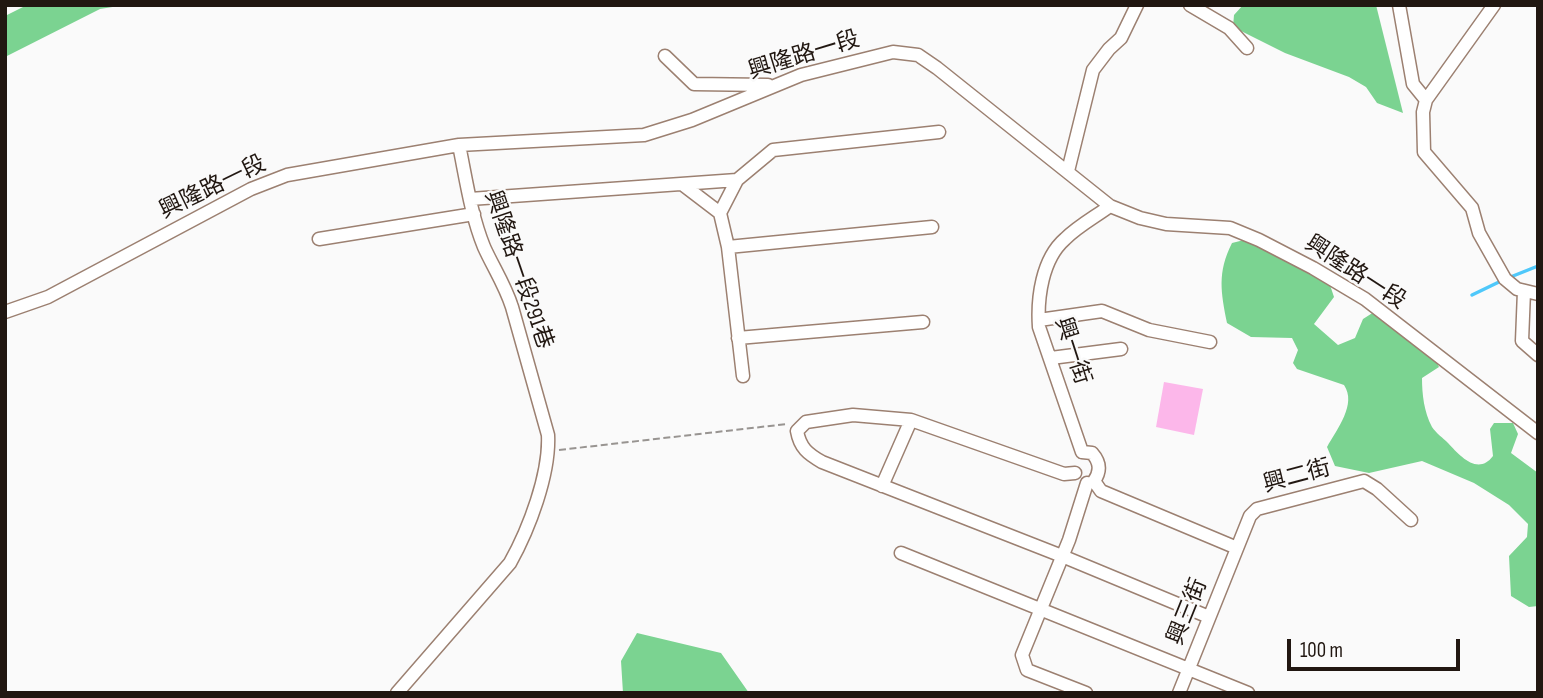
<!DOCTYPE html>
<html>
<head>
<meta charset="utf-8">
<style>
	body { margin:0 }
	#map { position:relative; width:1543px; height:698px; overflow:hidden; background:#fafafa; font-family:"Sofia Sans Condensed",sans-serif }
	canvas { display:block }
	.frame { position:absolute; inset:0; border:7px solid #211711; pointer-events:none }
	.scale { position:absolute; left:1287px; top:639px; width:173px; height:32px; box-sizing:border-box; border:4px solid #211711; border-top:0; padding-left:9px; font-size:21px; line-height:24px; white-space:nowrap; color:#211711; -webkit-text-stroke:5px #fafafa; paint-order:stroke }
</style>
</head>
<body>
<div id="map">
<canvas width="1543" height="698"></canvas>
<div class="frame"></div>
<div class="scale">100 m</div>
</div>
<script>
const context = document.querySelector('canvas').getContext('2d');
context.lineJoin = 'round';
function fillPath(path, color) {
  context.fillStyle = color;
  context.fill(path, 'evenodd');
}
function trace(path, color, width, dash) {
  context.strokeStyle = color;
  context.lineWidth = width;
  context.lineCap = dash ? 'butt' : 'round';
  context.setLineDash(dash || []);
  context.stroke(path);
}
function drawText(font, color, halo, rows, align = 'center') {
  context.font = font + ' "Sofia Sans Condensed","Noto Sans TC",sans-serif';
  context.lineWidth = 5;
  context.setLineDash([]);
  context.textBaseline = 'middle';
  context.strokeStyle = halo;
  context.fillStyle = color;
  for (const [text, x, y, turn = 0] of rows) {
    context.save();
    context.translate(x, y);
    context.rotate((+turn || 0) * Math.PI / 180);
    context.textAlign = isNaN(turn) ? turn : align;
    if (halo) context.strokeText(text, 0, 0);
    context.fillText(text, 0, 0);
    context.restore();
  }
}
fillPath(new Path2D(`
	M27,5H125L100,9L5,57V16Z
	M1243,5H1376L1403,113L1377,103L1366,87L1349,77L1285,53L1233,27L1234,15Z
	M1244,240L1274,251L1330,285L1334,297L1314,324L1338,345L1355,338L1363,319L1374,312L1436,361L1439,367L1422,378C1422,394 1424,412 1432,427C1436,433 1443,438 1448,443C1460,456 1478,476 1493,456L1490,429L1494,423H1513L1518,434L1511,453L1538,473V606L1529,607L1511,596L1509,556L1527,537L1528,524L1509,505L1474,483L1422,461L1369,473L1335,466L1327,447C1337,429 1357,404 1344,385L1297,369L1293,363L1298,350L1292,338L1251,337L1227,323C1221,292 1217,273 1232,243Z
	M637,633L721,653L749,693H623L621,661Z`), '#7bd391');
trace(new Path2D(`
	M1508,278L1538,266
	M1472,295L1501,281`), '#4fc8fa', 3.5);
fillPath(new Path2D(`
	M1164,382L1203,389L1194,435L1156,427Z`), '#fcb7ea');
const minor = new Path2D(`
	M1190,5L1229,28L1247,48
	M1399,5L1413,84L1426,100
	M1494,5L1426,100L1423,112L1424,152L1472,208L1479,233L1505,279L1517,289L1538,294
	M665,56L694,84L768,85
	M1068,171L1093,70L1109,49L1121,38L1137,5
	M737,180L773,150L939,132
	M682,184L720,213L728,247L743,376
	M470,199L737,180L720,213
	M319,239L474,214
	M728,247L932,227
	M1524,291L1522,341L1538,355
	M5,312L48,297L251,189L287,175L459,145L644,135L692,120L801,75L893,52L918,55L937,68L1110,206L1140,218L1166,224L1230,228L1259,240L1313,268L1365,299L1538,433
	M1039,320L1102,311L1149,330L1210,342
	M738,338L923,322
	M1051,358L1121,349
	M1082,452L1039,327C1037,298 1042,259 1065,239C1078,226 1095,217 1110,206
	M1082,452L1092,453C1100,462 1101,471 1094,481
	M1075,473L1064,474L911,420L853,415L806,422L797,431C800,448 808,454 822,462L1062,556L1209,617
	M1094,481L1101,491L1237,548
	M882,486L911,420
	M901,553L1248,693
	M397,693L510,563C529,529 550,474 548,435L512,307C505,285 493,267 484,247C471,215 466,179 459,145
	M1086,693L1027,670L1022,655L1069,540L1087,483
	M1179,693L1250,516L1257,509L1364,481L1377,489L1411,520`);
trace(minor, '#9c8071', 15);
trace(new Path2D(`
	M559,450L787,424`), '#989491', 2, [7, 3.5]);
trace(minor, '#fff', 12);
drawText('23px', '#211711', '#fafafa', [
	["興隆路一段",804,56,-17],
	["興隆路一段",213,188,-26],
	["興隆路一段291巷",518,270,71],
	["興隆路一段",1355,273,33],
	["興一街",1072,351,72],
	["興二街",1297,477,-15],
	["興三街",1188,612,-68]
]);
</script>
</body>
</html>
